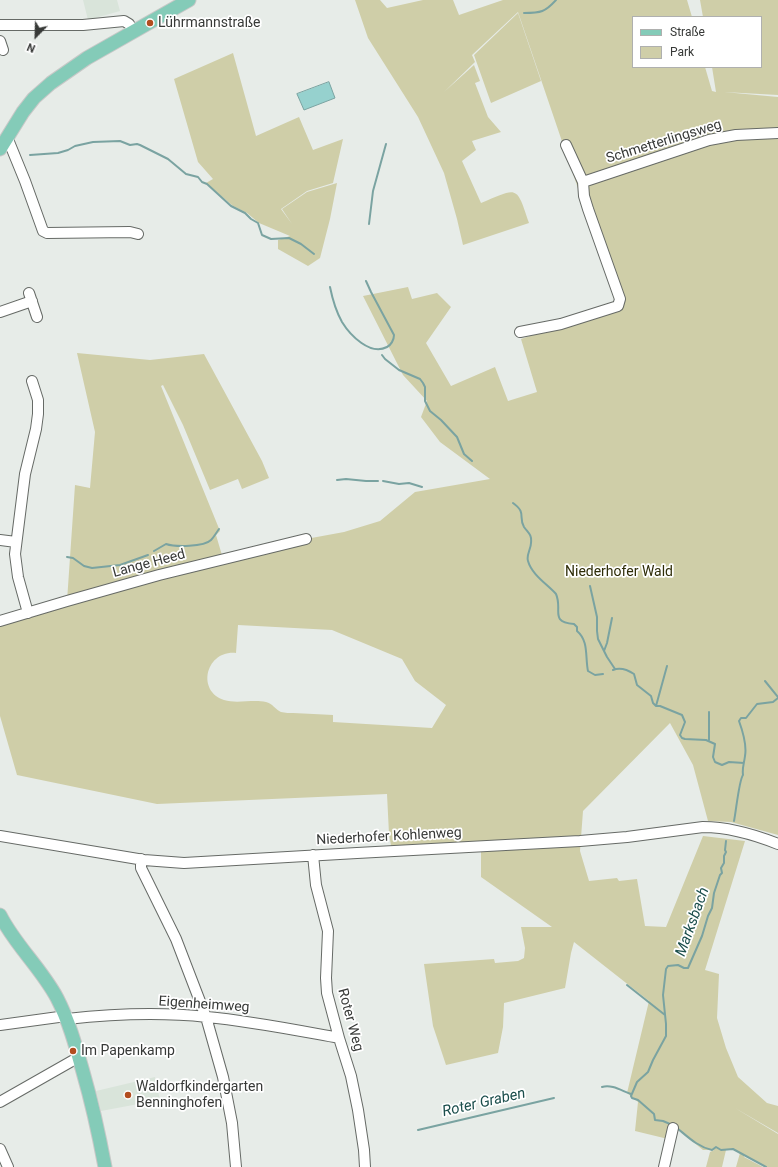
<!DOCTYPE html>
<html>
<head>
<meta charset="utf-8">
<style>
	body { margin:0 }
	#map { position:relative; width:778px; height:1167px; overflow:hidden; background:#e7ece8; font-family:Roboto,sans-serif }
	canvas { display:block }
	.legend { position:absolute; left:632px; top:16px; width:130px; height:52px; box-sizing:border-box; background:#fff; border:1px solid #afb0af; margin:0; padding:5px 7px; list-style:none; font-size:12px; color:#373937 }
	.legend li { display:flex; align-items:center; gap:8px; height:20px }
	.legend b { width:20px; border:1px solid #afb0af }
	.north { position:absolute; left:16px; top:16px; width:40px; height:40px; -webkit-text-stroke:3px #fff; paint-order:stroke; rotate:203deg; font-size:11px; font-weight:700; line-height:16px; text-align:center; color:#373937 }
	.north::after { content:''; display:block; margin:auto; width:14px; height:18px; background:#373937; clip-path:polygon(50% 0,100% 100%,50% 72%,0 100%) }
</style>
</head>
<body>
<div id="map">
<canvas width="778" height="1167"></canvas>
<ul class="legend">
<li><b style="height:5px;background:#84cbb8"></b>Straße</li>
<li><b style="height:11px;background:#cfcea8"></b>Park</li>
</ul>
<div class="north">N</div>
</div>
<script>
const context = document.querySelector('canvas').getContext('2d');
context.lineJoin = 'round';
function fillPath(path, color) {
  context.fillStyle = color;
  context.fill(path, 'evenodd');
}
function trace(path, color, width, dash) {
  context.strokeStyle = color;
  context.lineWidth = width;
  context.lineCap = dash ? 'butt' : 'round';
  context.setLineDash(dash || []);
  context.stroke(path);
}
function drawText(font, color, halo, rows, align = 'center') {
  context.font = font + ' Roboto,sans-serif';
  context.lineWidth = 3.5;
  context.setLineDash([]);
  context.textBaseline = 'middle';
  context.strokeStyle = halo;
  context.fillStyle = color;
  for (const [text, x, y, turn = 0] of rows) {
    context.save();
    context.translate(x, y);
    context.rotate((+turn || 0) * Math.PI / 180);
    context.textAlign = isNaN(turn) ? turn : align;
    if (halo) context.strokeText(text, 0, 0);
    context.fillText(text, 0, 0);
    context.restore();
  }
}
fillPath(new Path2D(`
	M83,0H117L120,11L88,20Z
	M155,1077L160,1100L101,1111L96,1091Z`), '#d9e4da');
fillPath(new Path2D(`
	M355,0H380L387,8L423,0H453L459,15L503,0H687L692,17H633V67H705L712,91L716,92L712,67H761V17H703L700,0H778V95L724,92L778,97V835L731,822L708,821L693,765L670,723L583,811L580,851L589,881L617,878L619,881L637,879L645,926L666,927L703,836L745,841L705,970L719,974L717,1018L726,1048L738,1077L767,1103L778,1106V1133L735,1108L778,1134V1167H766L744,1155V1157L763,1167H736L740,1153L734,1150H726L722,1167H706L710,1152L714,1150H703L676,1128L668,1139L635,1131L638,1102L627,1093L649,1001L574,942L571,953L565,988L504,1003L503,1027L498,1053L446,1065L433,1026L424,964L494,959L495,963L518,961L524,958L525,948L521,927H552L481,877V847L392,851L389,834L387,794L157,804L17,775L0,716V624L67,601L75,485L90,488L95,432L77,353L150,360L204,354L262,461L269,478L242,489L238,479L210,490L183,425L163,385L161,386L220,531L216,535L224,562L306,539L344,532L380,521L415,492L490,479L440,442L421,417L427,401L403,375L363,296L408,287L412,299L437,293L451,307L426,343L451,386L495,367L508,401L537,392L521,339L618,306L518,12L472,55L475,62L444,92L474,65L480,81L475,83L488,117L501,132L472,141L476,150L462,161L481,203C518,188 516,184 529,223L463,245L457,219L444,173L418,117L368,38ZM238,625L332,630L402,659L415,681L446,705L432,728L333,722V715C320,714 307,714 293,713C290,713 285,713 281,712C276,710 272,703 266,702C253,699 237,704 224,700C196,691 206,650 236,653Z
	M518,13L541,81L491,103L474,55Z
	M233,53L256,136L299,117L313,150L343,139L333,183L307,191L281,209L292,224L282,209L307,192L337,183L330,219L320,258L308,266L278,249V240L290,236L259,223L247,213L233,206L206,183L213,179L198,162L174,79Z`), '#cfcea8');
const water = new Path2D(`
	M329,82L335,98L304,110L297,94Z`);
fillPath(water, '#96d1ce');
trace(water, '#7aa3a1', 1);
trace(new Path2D(`
	M524,13C541,13 545,12 556,0
	M30,155L58,153L68,150L75,146L93,142L120,141L130,145L137,144L140,145L168,159L186,174L198,177L202,182L207,184L231,206L245,213L251,219L258,223L262,235L271,239L289,238L301,244L314,254
	M369,224L373,191L386,144
	M330,287C332,297 337,313 342,322C350,335 370,356 387,347C391,345 394,340 394,335L371,292L366,281
	M382,355L385,359L399,370L420,379L423,383L425,387V401L430,411L441,420L457,437L464,454L472,461
	M337,480L346,479L366,481H378
	M383,481L399,484L409,483L422,487
	M513,503C527,513 518,517 524,527C528,533 532,534 531,543C531,549 526,555 528,561C532,575 547,584 556,594C563,610 549,622 574,624L577,627V631C589,641 585,657 588,671L595,675L603,674
	M154,551L166,544C175,547 204,547 211,540C214,537 216,533 219,529
	M67,557L73,558L84,566L92,568L120,565L148,555
	M590,586L597,617V631L598,639L607,657L615,669
	M604,651L607,643L612,618
	M613,670C620,667 628,670 634,674L637,685L651,696L653,703L656,706H660L682,715L685,722L680,735L682,738L685,739L706,740L715,744L713,757L715,762L722,765L729,762L744,763
	M765,681L778,697
	M656,706L667,666
	M709,740V712
	M734,821C736,812 739,780 743,775C742,768 744,764 745,756C747,745 743,732 739,721L741,718H746L757,704L773,702L778,698
	M627,985L665,1015
	M602,1087C612,1084 622,1091 631,1094
	M670,1124L663,1121L655,1120L654,1114L638,1100L632,1098L631,1096L637,1082L648,1072L653,1060L666,1036V1024L663,995L666,969L668,966L678,965L684,968H688L702,936L708,916L712,908L714,893L720,875L722,873L721,868L724,863V856L726,852L725,850L726,841
	M677,1128C688,1137 698,1147 712,1150L716,1147L721,1150L733,1149L766,1167
	M418,1130L554,1098`), '#7aa3a1', 2);
const minor = new Path2D(`
	M0,25H83L124,21L129,24L134,32
	M0,41L3,50
	M7,137L25,181L43,231L47,233L130,232L138,234
	M583,182L709,140L736,135L778,133
	M29,293L37,317
	M0,312L32,301
	M520,332L561,324L618,306L620,299L588,209L584,196L583,182L566,145
	M0,540L16,542
	M28,613L18,577L15,554L25,474L36,429L38,414V400L32,381
	M0,621L67,601L159,575L306,539
	M0,836L144,860L184,863L357,853L580,841L627,837L703,827C729,827 753,834 778,844
	M313,855L316,885L328,931L326,978L327,993L339,1038L351,1076L358,1110L364,1150L365,1167
	M141,859V868L176,939L206,1017L223,1077L232,1123L236,1167
	M67,1019C112,1014 161,1012 207,1017C251,1021 295,1030 339,1038
	M0,1025L66,1016
	M0,1102L79,1057
	M0,1149L8,1167
	M664,1167L673,1128`);
const major = new Path2D(`
	M0,149L23,112L34,98L51,83L87,58L189,0
	M0,915C15,945 41,968 57,998C69,1021 76,1047 83,1072C92,1103 99,1135 105,1167`);
trace(minor, '#666a66', 12);
trace(major, '#c7c8c7', 15);
trace(minor, '#fff', 10);
trace(major, '#84cbb8', 13);
for (const [x, y, r, color] of [
	[150,23,4,"#b24d1f"],
	[73,1051,4,"#b24d1f"],
	[128,1095,4,"#b24d1f"]
]) {
  const dot = new Path2D();
  dot.arc(x, y, r, 0, 2 * Math.PI);
  context.fillStyle = color;
  context.fill(dot);
  trace(dot, '#fff', 1.5);
}
drawText('14px', '#373937', '#fff', [
	["Lührmannstraße",158,23],
	["Im Papenkamp",81,1051],
	["Waldorfkindergarten",136,1087],
	["Benninghofen",136,1103]
], 'left');
drawText('14px', '#373937', '#fff', [
	["Schmetterlingsweg",664,142,-17],
	["Lange Heed",149,564,-15],
	["Niederhofer Kohlenweg",389,837,-3],
	["Eigenheimweg",204,1005,4],
	["Roter Weg",350,1020,75]
]);
drawText('14px', '#2e2c07', '#fff', [
	["Niederhofer Wald",619,572]
]);
drawText('italic 15px', '#1b4e4c', '#fff', [
	["Marksbach",693,922,-70],
	["Roter Graben",484,1103,-13]
]);
</script>
</body>
</html>
